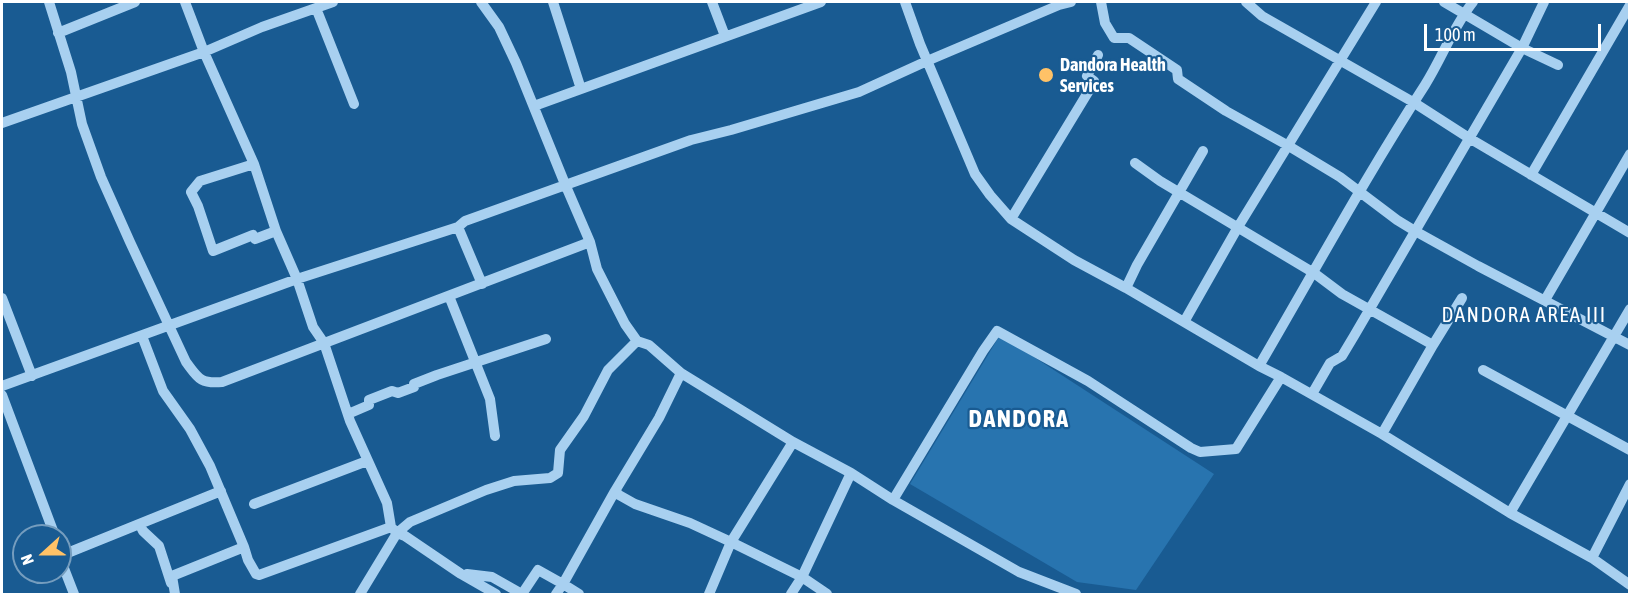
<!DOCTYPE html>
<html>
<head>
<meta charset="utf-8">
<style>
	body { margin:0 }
	#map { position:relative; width:1631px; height:596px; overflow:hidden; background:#195b92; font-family:"Asap Condensed",sans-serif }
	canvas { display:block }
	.frame { position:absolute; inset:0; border:3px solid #fff; pointer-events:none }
	.north { position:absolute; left:12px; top:524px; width:60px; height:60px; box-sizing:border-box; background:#195b92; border:2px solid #759dbe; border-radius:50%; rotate:249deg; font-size:16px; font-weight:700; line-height:24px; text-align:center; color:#fff }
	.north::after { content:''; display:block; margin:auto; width:21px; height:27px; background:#ffc267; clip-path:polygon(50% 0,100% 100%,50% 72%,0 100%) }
	.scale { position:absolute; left:1424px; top:24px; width:177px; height:27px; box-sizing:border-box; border:3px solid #fff; border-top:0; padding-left:8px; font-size:18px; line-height:21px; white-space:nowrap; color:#fff; -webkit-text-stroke:4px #195b92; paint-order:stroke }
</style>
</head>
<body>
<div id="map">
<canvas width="1631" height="596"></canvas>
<div class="frame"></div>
<div class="north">N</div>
<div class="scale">100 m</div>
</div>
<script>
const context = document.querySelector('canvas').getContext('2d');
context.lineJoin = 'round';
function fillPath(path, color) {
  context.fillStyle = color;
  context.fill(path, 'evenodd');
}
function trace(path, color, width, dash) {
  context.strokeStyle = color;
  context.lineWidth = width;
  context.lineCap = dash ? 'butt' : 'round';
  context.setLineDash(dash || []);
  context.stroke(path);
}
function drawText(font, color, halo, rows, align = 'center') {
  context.font = font + ' "Asap Condensed",sans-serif';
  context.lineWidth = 4.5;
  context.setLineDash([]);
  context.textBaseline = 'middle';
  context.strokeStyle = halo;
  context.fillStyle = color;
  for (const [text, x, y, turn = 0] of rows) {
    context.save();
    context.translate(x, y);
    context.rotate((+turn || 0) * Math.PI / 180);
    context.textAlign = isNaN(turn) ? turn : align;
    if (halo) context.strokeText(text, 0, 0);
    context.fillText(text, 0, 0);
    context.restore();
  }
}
fillPath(new Path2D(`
	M1000,335L1214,474L1136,590L1077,582L910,484Z`), '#2874af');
trace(new Path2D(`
	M49,2L71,72L82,124L101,177L130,242L186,362C198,378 200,384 222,382L590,242
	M185,2L204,52L254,164L276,231L297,279L313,327L324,343L350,421L387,503L391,527L397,533L405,536L461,574L496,594
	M481,2L499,27L516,63L565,184L590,242L597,269L625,324L637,341L649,345L681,373L793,442L851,473L893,500L1019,572L1076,594
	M553,2L581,89
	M712,2L725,36
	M905,2L920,44L975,174L990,195L1011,219L1074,260L1126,288L1259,366L1281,377L1382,434L1510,513L1592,558L1630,585
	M1101,2L1105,23L1114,38H1129L1177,70L1178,79L1226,111L1287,145L1340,177L1397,220L1415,231L1478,266L1630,345
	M1246,2L1262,16L1413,102L1469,138L1630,233
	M1444,2L1522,48L1558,65
	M316,8L354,104
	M58,33L135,2
	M534,106L821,2
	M2,123L204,52L262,27L333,2
	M1135,163L1160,181L1314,273L1342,294L1433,345
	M254,164L200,181L191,192L198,206L213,251L253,235L255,239L276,231
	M1531,175L1630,5
	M1011,219L1093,84L1094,81L1087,76L1098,55
	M458,227L482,284
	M1126,288L1137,265L1203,151
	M449,296L490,399L495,436
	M2,298L32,376
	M1545,300L1630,154
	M1184,322L1238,227L1376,2
	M142,336L163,391L190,429L210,466L244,547L248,560L256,574L259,575L391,527
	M1259,366C1314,272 1366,176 1425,85C1442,58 1453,27 1473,2
	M1483,370L1630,450
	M2,386L297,279L458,227L465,221L691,140L731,130L859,92L927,61L1059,5L1071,2
	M1312,394L1330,363L1342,356L1354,336L1522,48L1544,2
	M2,395L55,536
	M348,414L369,405V400L392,391L398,393L414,387V384L437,375L546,339
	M1382,434L1433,345L1462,298
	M615,491L619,495L635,504L690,523L731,542L802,577L827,594
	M893,500L983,351L997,331L1088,381L1191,448L1200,452L1236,449L1281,377
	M254,504L367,461
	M1510,513L1630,309
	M140,525L143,531L159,546L171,583
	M60,556L221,491
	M60,558L74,594
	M1592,558L1630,484
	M467,574L492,577L522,594
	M175,594L172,576L244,547
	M360,594L397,533L410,522L486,490L514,481L550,478L558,473L560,450L584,416L608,370L637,341
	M522,594L538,570L563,584L556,594
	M579,594L563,584L615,491L659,418L681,373
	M709,594L731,542L793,442
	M791,594L802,577L851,473`), '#a8d0f0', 10);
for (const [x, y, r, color] of [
	[1046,75,8,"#ffc267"]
]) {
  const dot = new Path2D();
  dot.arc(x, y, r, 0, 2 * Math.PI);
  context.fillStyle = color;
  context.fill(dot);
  trace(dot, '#195b92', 2);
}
drawText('bold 18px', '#fff', '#195b92', [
	["Dandora Health",1060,65],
	["Services",1060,86]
], 'left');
context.letterSpacing = '1.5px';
drawText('21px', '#fff', '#195b92', [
	["DANDORA AREA III",1524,315]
]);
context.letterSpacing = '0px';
context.letterSpacing = '1.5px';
drawText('bold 24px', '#fff', '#195b92', [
	["DANDORA",1019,419]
]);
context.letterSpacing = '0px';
</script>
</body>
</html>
